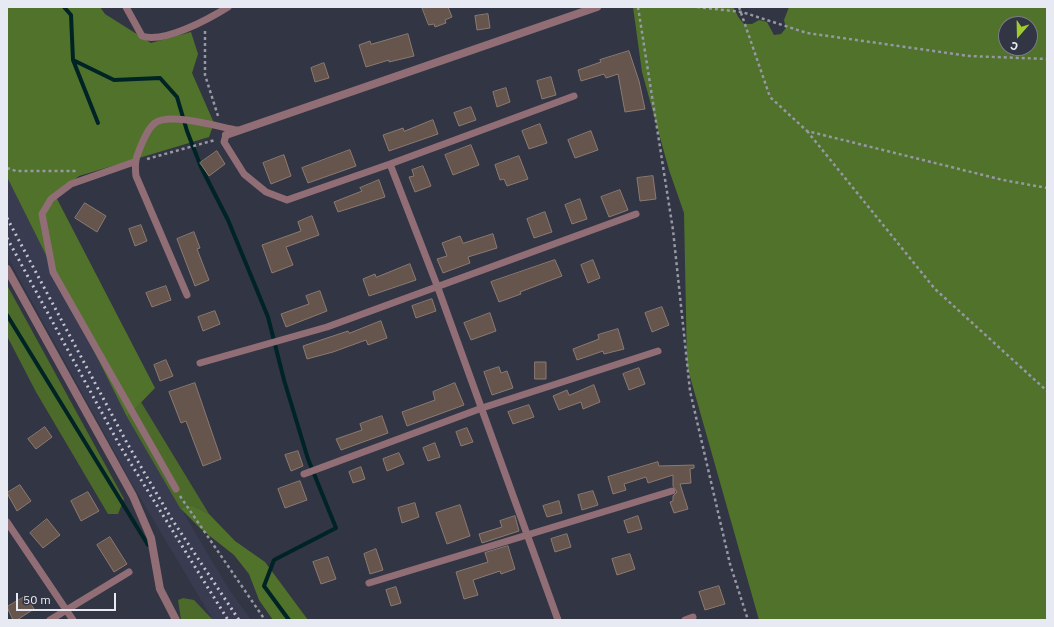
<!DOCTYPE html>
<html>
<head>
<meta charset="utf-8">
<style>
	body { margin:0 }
	#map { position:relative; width:1054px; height:627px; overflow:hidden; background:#323543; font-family:"IBM Plex Sans",sans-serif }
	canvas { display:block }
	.frame { position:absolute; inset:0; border:8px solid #e8eaf3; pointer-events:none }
	.north { position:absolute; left:998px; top:16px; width:40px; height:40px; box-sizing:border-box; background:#323543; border:1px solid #7b7d89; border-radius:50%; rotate:200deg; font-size:11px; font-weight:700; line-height:16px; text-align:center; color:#e8eaf3 }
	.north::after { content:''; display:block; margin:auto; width:14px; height:18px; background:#9fca2e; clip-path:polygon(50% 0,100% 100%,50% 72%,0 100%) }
	.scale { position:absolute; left:16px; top:593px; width:100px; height:18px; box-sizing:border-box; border:2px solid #e8eaf3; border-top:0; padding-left:5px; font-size:12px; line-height:14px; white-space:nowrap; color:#e8eaf3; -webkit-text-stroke:3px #323543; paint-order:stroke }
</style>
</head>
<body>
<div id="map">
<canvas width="1054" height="627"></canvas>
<div class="frame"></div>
<div class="north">С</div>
<div class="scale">50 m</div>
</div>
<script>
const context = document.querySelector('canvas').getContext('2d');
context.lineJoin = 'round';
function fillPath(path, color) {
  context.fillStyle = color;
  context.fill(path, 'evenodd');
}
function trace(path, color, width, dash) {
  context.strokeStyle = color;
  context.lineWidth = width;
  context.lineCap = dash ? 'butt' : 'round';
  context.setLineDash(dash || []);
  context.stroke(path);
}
fillPath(new Path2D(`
	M7,177L127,417L228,588L251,620H213L132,484L7,256Z`), '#393c51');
fillPath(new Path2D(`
	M7,285L124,499L118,514H108L36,392L7,336Z
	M141,402L209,514L192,505L180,508L127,417Z
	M183,598L194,600L213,620H181L178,600Z`), '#4c6a29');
fillPath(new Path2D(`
	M7,7H100L105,14L151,43L191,32L198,54L192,73L214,123L209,137L79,176L55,195L155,388L127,417L7,177Z
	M633,7H733L739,18L744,24H752L759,20L767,22L774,35L781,34L786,28L784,20L789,7H1047V620H759L687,366L684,213L669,170L642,72ZM1006,24H1030V48H1006Z
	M192,505L209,514L235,541L265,562L308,620H273L259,600L249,574L234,555L201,529L180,508Z`), '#51722b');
trace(new Path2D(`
	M64,7L71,15L73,60L98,123
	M73,60L114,80L160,78L177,97L187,131L201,167L228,220L268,317L284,380L308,459L336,528L274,560L264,586L289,620
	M7,315L148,545`), '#002426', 4);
const building = new Path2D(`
	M422,7H448L452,17L445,20L446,23L435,27L434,24L429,25Z
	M488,14L490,28L477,30L475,16Z
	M408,34L414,56L389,62V60L366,67L359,45L370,41L371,44Z
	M629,51L639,81L645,109L625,112L618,74L606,78L604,74L581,81L578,70L601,62L600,60Z
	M324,63L329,78L315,82L311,68Z
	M551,77L556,95L542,99L537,81Z
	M506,88L510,102L497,107L493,92Z
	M471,107L476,120L459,126L454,113Z
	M433,120L438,134L389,151L383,135L403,128L404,131Z
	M540,124L547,143L529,149L522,131Z
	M591,131L598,150L575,158L568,140Z
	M471,145L479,165L453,175L445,155Z
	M350,150L356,166L308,183L302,168Z
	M217,151L225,164L209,176L200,163Z
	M284,155L291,176L271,184L263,163Z
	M519,156L528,179L507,186L504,179L500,180L495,165Z
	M423,166L431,186L415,192L409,177L414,176L412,170Z
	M653,176L656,199L640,201L637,178Z
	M379,180L385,197L338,212L334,202L362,191L360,188Z
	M620,190L628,210L609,217L601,197Z
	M580,199L587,219L572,224L565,205Z
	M85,203L106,216L97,232L75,218Z
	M545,212L552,232L534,238L527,219Z
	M312,216L319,235L286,247L293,265L272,273L262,245L301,231L298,222Z
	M141,225L147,241L135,246L129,229Z
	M194,232L200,248L197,249L209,280L195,286L177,239Z
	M493,234L497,248L468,257L470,263L443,273L437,259L447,256L442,243L460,236L463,243Z
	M555,260L562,276L520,292L521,294L499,302L491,282Z
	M593,260L600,278L588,283L581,265Z
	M410,264L416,280L369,296L363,279L375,274L376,277Z
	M166,286L171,300L152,307L146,293Z
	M320,291L327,311L286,327L281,314L309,304L306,296Z
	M432,299L436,311L416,318L412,306Z
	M662,307L669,325L652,332L645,313Z
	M215,311L220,324L203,331L198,317Z
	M490,313L496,331L471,340L464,323Z
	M381,321L387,338L368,345L366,340L333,352L307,359L303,346L348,331L349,333Z
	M618,329L624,349L604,354L603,351L577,360L573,349L599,339L598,335Z
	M166,360L173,376L160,381L154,365Z
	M535,362H546V379H535Z
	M499,367L501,373L507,371L513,388L492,395L484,372Z
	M639,368L645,384L629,390L623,374Z
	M195,383L221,459L203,466L186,421L181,423L169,392Z
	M455,383L464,405L407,426L402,412L435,400L433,392Z
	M594,385L600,402L583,409L581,402L559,410L553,396L567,390L569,395Z
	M529,405L534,417L513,424L508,412Z
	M382,416L388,433L341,450L336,439L362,430L360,424Z
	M45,427L52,437L36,449L28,439Z
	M467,428L473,442L461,446L456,432Z
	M435,443L440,457L428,461L423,448Z
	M298,451L303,466L291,471L285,455Z
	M399,453L404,464L387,471L383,459Z
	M658,462L659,466L694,465V468L690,469L691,483L680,484L688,509L674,513L670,502L673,501V496L677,492L673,486V475L648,483L646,477L624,484L626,490L613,494L608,477Z
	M361,467L365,479L353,483L349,472Z
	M300,481L307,500L285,508L278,489Z
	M20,485L31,501L17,511L7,493Z
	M593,491L598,505L582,510L578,495Z
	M88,492L99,511L81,521L71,501Z
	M559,501L562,513L547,517L543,506Z
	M415,503L419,517L402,523L398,508Z
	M460,505L470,536L447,544L436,513Z
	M515,516L519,531L482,543L479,534L502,527L500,521Z
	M638,516L642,529L628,533L624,521Z
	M47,519L60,535L43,548L30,533Z
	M567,534L571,547L555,552L551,539Z
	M110,537L127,564L114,572L97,545Z
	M508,546L515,569L501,574L500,571L473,580L478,595L464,599L456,572L488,562L485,553Z
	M376,549L383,570L370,574L364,554Z
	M630,554L635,569L617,575L612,559Z
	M328,557L336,579L321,584L313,562Z
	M719,586L725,604L705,610L699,592Z
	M396,587L401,603L391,606L386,590Z
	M26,596L34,609L17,620H13L7,607Z`);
fillPath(building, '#65554d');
trace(building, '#8b7a71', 1);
trace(new Path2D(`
	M638,7L673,230L690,391L730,564L748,620
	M697,7L742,12L807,33L969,56L1047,59
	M739,7L770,97L807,131L1003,180L1047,188
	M205,31V75L218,116
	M807,131L935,289L1047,391
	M147,159L215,140
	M7,168L16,171H76
	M180,496L265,620`), '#9698a4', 2.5, [3, 3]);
trace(new Path2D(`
	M126,7L142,36C163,44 209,19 228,7
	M226,135L224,142L244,174L266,192L287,200L390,164L438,288L558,620
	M134,162L71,184L51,199L42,214L53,272L176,489
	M390,164L574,96
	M187,295L136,176C134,159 137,156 143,141C146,135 149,127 155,123C170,112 219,127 237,130
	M200,363L327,327L636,214
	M304,474L482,408L658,351
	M7,522L73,620
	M369,583L672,491
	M50,620L129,572
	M685,620L693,617`), '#916d76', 7);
trace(new Path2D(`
	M226,135L597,7
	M7,269L133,496L151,538L160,589L176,620`), '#916d76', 8);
trace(new Path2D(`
	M7,218L127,443L171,518L239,620
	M7,238L120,446L228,620`), '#c2c4ce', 3, [2, 4]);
</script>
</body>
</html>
